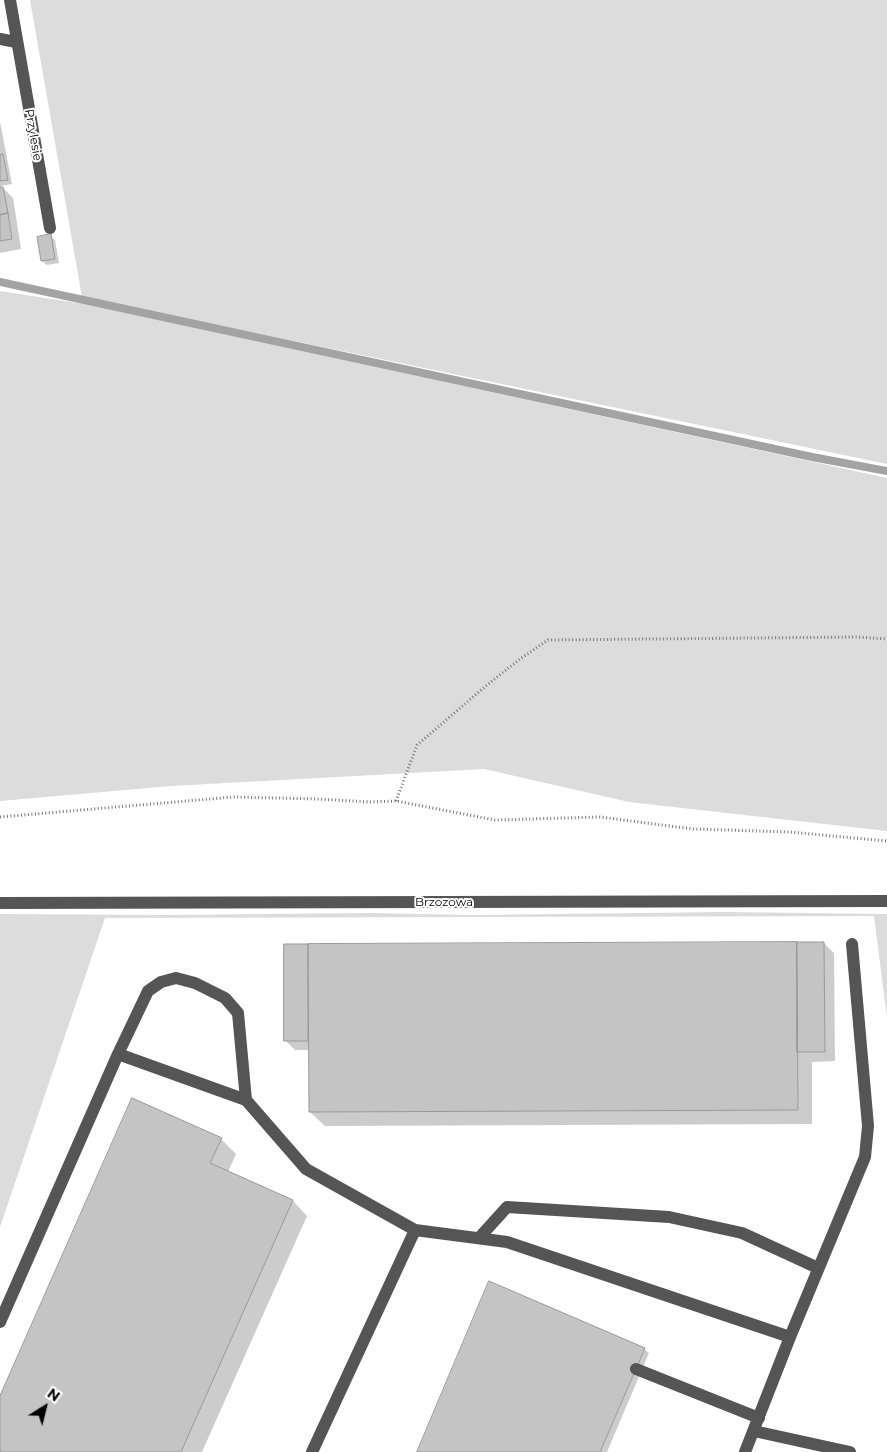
<!DOCTYPE html>
<html>
<head>
<meta charset="utf-8">
<style>
	body { margin:0 }
	#map { position:relative; width:887px; height:1452px; overflow:hidden; background:#fff; font-family:Montserrat,sans-serif }
	canvas { display:block }
	.north { position:absolute; left:20px; top:1382px; width:50px; height:50px; -webkit-text-stroke:4px #fff; paint-order:stroke; rotate:36deg; font-size:14px; font-weight:700; line-height:20px; text-align:center; color:#000 }
	.north::after { content:''; display:block; margin:auto; width:18px; height:22px; background:#000; clip-path:polygon(50% 0,100% 100%,50% 72%,0 100%) }
</style>
</head>
<body>
<div id="map">
<canvas width="887" height="1452"></canvas>
<div class="north">N</div>
</div>
<script>
const context = document.querySelector('canvas').getContext('2d');
context.lineJoin = 'round';
function fillPath(path, color) {
  context.fillStyle = color;
  context.fill(path, 'evenodd');
}
function trace(path, color, width, dash) {
  context.strokeStyle = color;
  context.lineWidth = width;
  context.lineCap = dash ? 'butt' : 'round';
  context.setLineDash(dash || []);
  context.stroke(path);
}
function drawText(font, color, halo, rows, align = 'center') {
  context.font = font + ' Montserrat,sans-serif';
  context.lineWidth = 4;
  context.setLineDash([]);
  context.textBaseline = 'middle';
  context.strokeStyle = halo;
  context.fillStyle = color;
  for (const [text, x, y, turn = 0] of rows) {
    context.save();
    context.translate(x, y);
    context.rotate((+turn || 0) * Math.PI / 180);
    context.textAlign = isNaN(turn) ? turn : align;
    if (halo) context.strokeText(text, 0, 0);
    context.fillText(text, 0, 0);
    context.restore();
  }
}
fillPath(new Path2D(`
	M30,0H887V464L82,297Z
	M0,291L90,305L887,478V831L629,802L484,769L171,786L0,801Z
	M724,912L887,914V1018L874,916L105,918L0,1227V914L167,915L370,913L474,915Z`), '#dcdcdc');
fillPath(new Path2D(`
	M0,122L12,184L1,186L13,198L21,249L0,253Z
	M50,236L55,240L59,263L47,265L42,261Z
	M824,943L834,953L835,1061L812,1062V1124L325,1126L310,1112V1050H295L285,1040L286,945Z
	M221,1139L236,1154L228,1172L293,1201L307,1216L202,1452H0V1399Z
	M644,1349L649,1353L607,1452H418Z`), '#0003');
trace(new Path2D(`
	M0,282L812,457L887,471`), '#a3a3a3', 8);
const building = new Path2D(`
	M3,154L8,180L0,181V155Z
	M0,187H3L8,213L0,215Z
	M8,213L12,239L0,241V215Z
	M51,234L55,259L41,261L37,237Z
	M797,942L798,1110L309,1112L308,944Z
	M797,942H824L825,1052H797Z
	M284,944H308V1041H284Z
	M132,1098L222,1138L210,1163L293,1200L181,1452H0V1396Z
	M489,1281L645,1348L600,1452H417Z`);
fillPath(building, '#c4c4c4');
trace(building, '#999', 1);
trace(new Path2D(`
	M396,801L417,745L487,685L520,659L548,640L857,637L887,639
	M0,817L233,797L318,799L370,802L396,801L495,820L600,817L693,829L790,832L887,841`), '#777', 3, [1, 2.5]);
trace(new Path2D(`
	M10,0L50,228
	M0,39L16,42
	M0,903L887,901
	M118,1054L148,991L161,982L176,978L195,983L225,998L238,1013L246,1100
	M479,1238L507,1207L669,1217L742,1233L818,1268
	M0,1322L118,1054L246,1100L306,1169L415,1230
	M636,1369L759,1418
	M754,1431L850,1452
	M312,1452L415,1230L507,1242L790,1337
	M745,1452L790,1337L865,1157L868,1126L852,944`), '#555', 12);
drawText('12px', '#000', '#fff', [
	["Przylesie",33,135,80],
	["Brzozowa",444,902]
]);
</script>
</body>
</html>
